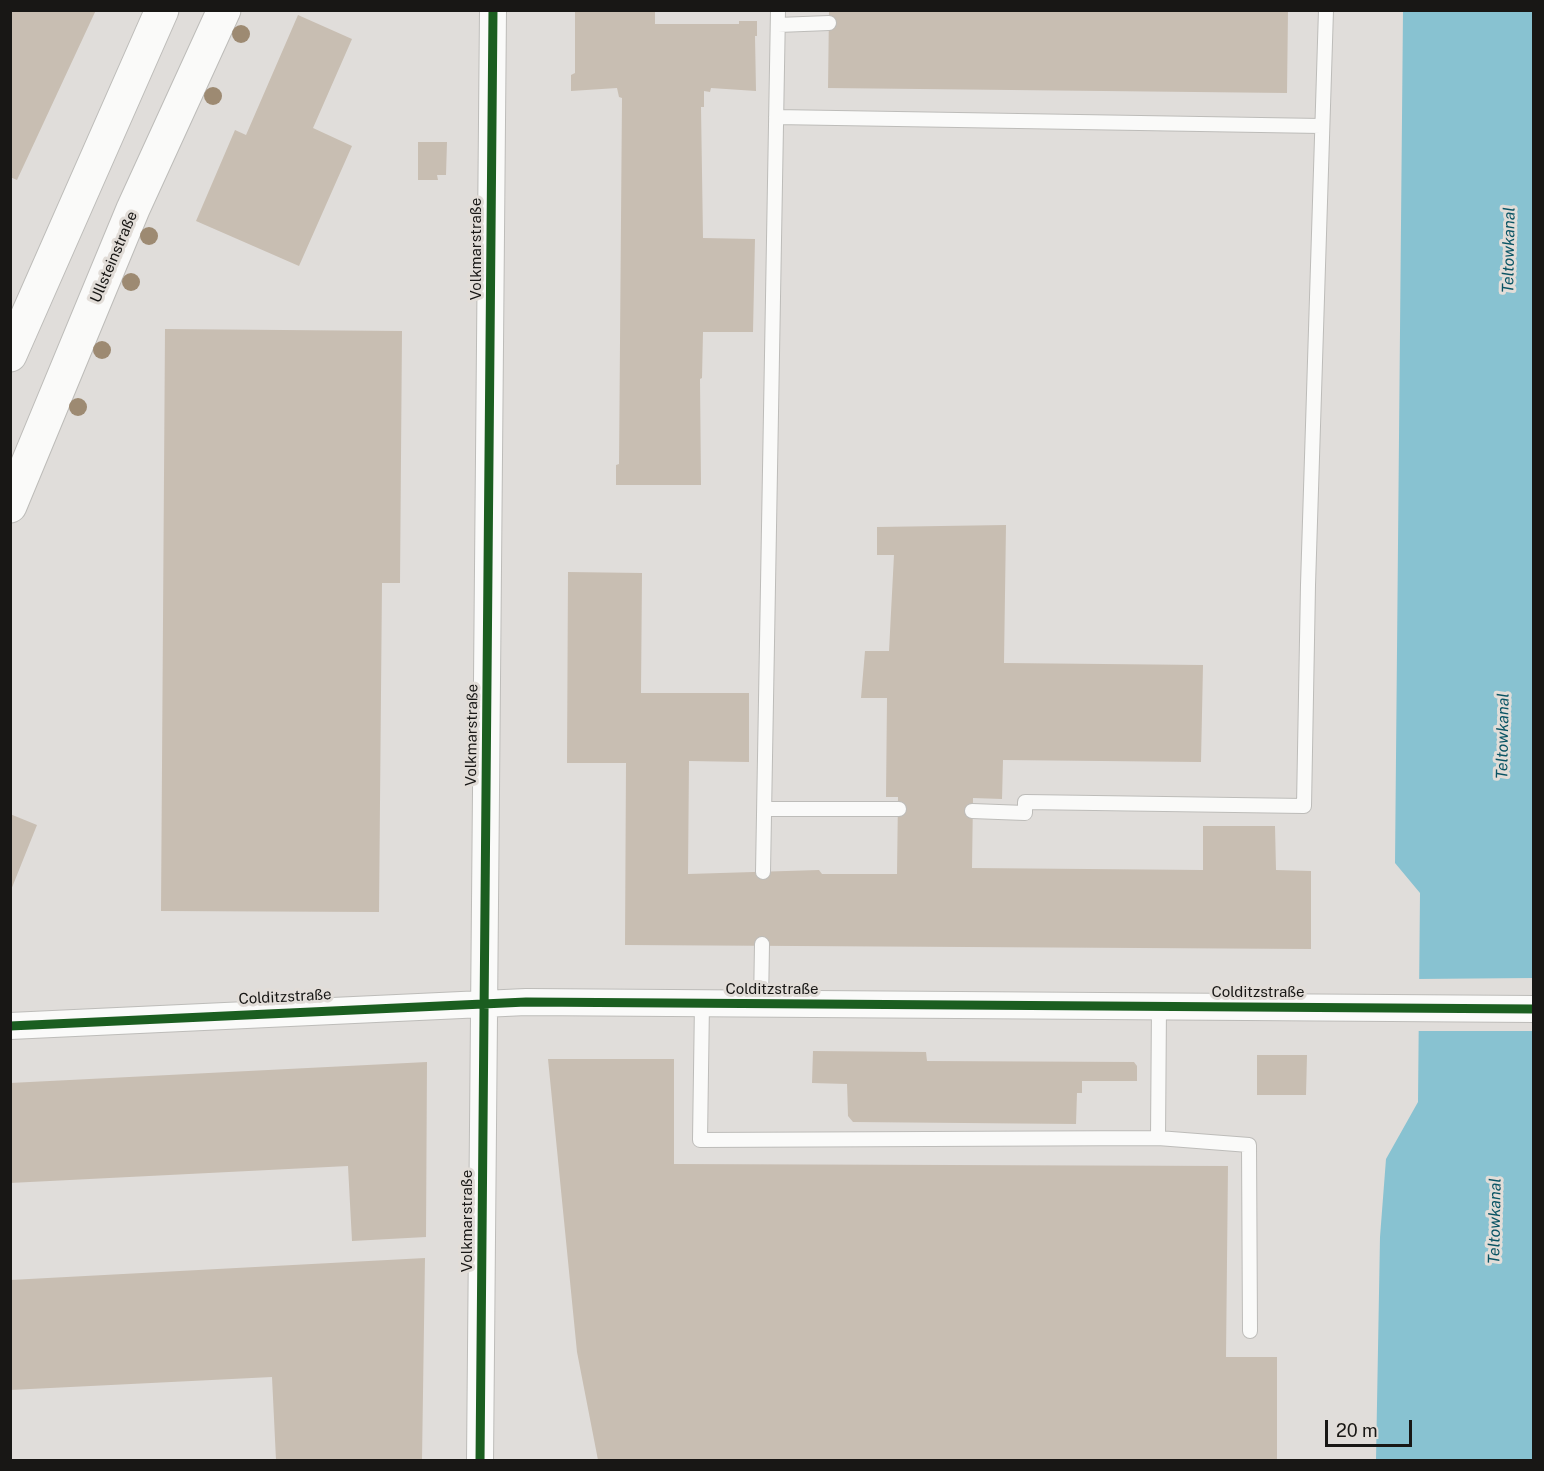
<!DOCTYPE html>
<html>
<head>
<meta charset="utf-8">
<style>
	body { margin:0 }
	#map { position:relative; width:1544px; height:1471px; overflow:hidden; background:#e0ddda; font-family:"Public Sans",sans-serif }
	canvas { display:block }
	.frame { position:absolute; inset:0; border:12px solid #181715; pointer-events:none }
	.scale { position:absolute; left:1325px; top:1420px; width:87px; height:27px; box-sizing:border-box; border:3px solid #181715; border-top:0; padding-left:8px; font-size:18px; line-height:21px; white-space:nowrap; color:#181715; -webkit-text-stroke:4px #e2ddd8; paint-order:stroke }
</style>
</head>
<body>
<div id="map">
<canvas width="1544" height="1471"></canvas>
<div class="frame"></div>
<div class="scale">20 m</div>
</div>
<script>
const context = document.querySelector('canvas').getContext('2d');
context.lineJoin = 'round';
function fillPath(path, color) {
  context.fillStyle = color;
  context.fill(path, 'evenodd');
}
function trace(path, color, width, dash) {
  context.strokeStyle = color;
  context.lineWidth = width;
  context.lineCap = dash ? 'butt' : 'round';
  context.setLineDash(dash || []);
  context.stroke(path);
}
function drawText(font, color, halo, rows, align = 'center') {
  context.font = font + ' "Public Sans",sans-serif';
  context.lineWidth = 6;
  context.setLineDash([]);
  context.textBaseline = 'middle';
  context.strokeStyle = halo;
  context.fillStyle = color;
  for (const [text, x, y, turn = 0] of rows) {
    context.save();
    context.translate(x, y);
    context.rotate((+turn || 0) * Math.PI / 180);
    context.textAlign = isNaN(turn) ? turn : align;
    if (halo) context.strokeText(text, 0, 0);
    context.fillText(text, 0, 0);
    context.restore();
  }
}
fillPath(new Path2D(`
	M1403,11H1533V1460H1376L1380,1237L1386,1159L1418,1102L1420,893L1395,863Z`), '#88c2d1');
fillPath(new Path2D(`
	M1533,978V1031H1415L1416,979Z`), '#e0ddda');
fillPath(new Path2D(`
	M10,10H96L17,180L10,177Z
	M575,10H655V24H739V21H757V36H755L756,91L711,88L710,92L704,91V107H701L703,238L755,239L753,332H703L702,378L700,379L701,485H616V465L619,464L622,98L619,97L617,88L571,91V75L575,73Z
	M829,10H1288L1287,93L828,88Z
	M298,15L352,39L313,128L352,146L299,266L196,221L235,130L246,135Z
	M418,142H447L446,175H437L438,180H418Z
	M165,329L402,331L400,583H382L379,912L161,911Z
	M1006,525L1004,663L1203,665L1201,762L1003,760L1002,799L973,798L972,868L1203,870V826H1275L1276,870L1311,871V949L625,945L626,763H567L568,572L642,573L641,693H749V762L689,761L688,874L819,870L822,874H897L898,797H886L887,698H861L865,651H889L894,555H877V527Z
	M10,814L37,825L11,890H10Z
	M813,1051L926,1052L927,1061L1134,1062L1137,1066V1081H1082V1093H1077L1076,1124L853,1122L848,1116L847,1084L812,1083Z
	M1257,1055H1307L1306,1095H1257Z
	M548,1059H674V1164L1228,1166L1226,1357H1277V1460H598L577,1352Z
	M427,1062L426,1237L352,1241L348,1166L10,1183V1083Z
	M425,1258L422,1460H276L272,1377L10,1390V1280Z`), '#c8beb2');
const lane = new Path2D(`
	M778,25L829,23
	M776,117L1321,126
	M765,809H899
	M972,811L1025,813V802L1304,806L1308,585L1326,10
	M763,872L778,10
	M702,1003L700,1140L1158,1138
	M761,1004L762,944
	M1159,1006L1158,1138L1249,1145L1250,1331`);
const street = new Path2D(`
	M10,1026L526,1002L1534,1009
	M480,1460L493,10`);
const secondary = new Path2D(`
	M10,355L162,10
	M10,506L133,209L224,10`);
trace(lane, '#bdbcb9', 16);
trace(street, '#bdbcb9', 28);
trace(secondary, '#bdbcb9', 35);
trace(lane, '#fafaf9', 14);
trace(street, '#fafaf9', 26);
trace(secondary, '#fafaf9', 33);
trace(new Path2D(`
	M10,1026L526,1002L1534,1009
	M480,1460L493,10`), '#1b5e20', 9);
context.fillStyle = '#9d8a72';
for (const [x, y] of [
	[241,34],
	[213,96],
	[149,236],
	[131,282],
	[102,350],
	[78,407]
]) {
  context.beginPath();
  context.arc(x, y, 9, 0, 2 * Math.PI);
  context.fill();
}
drawText('15px', '#181715', '#e2ddd8', [
	["Volkmarstraße",476,249,-90],
	["Ullsteinstraße",114,257,-67],
	["Volkmarstraße",472,735,-89],
	["Colditzstraße",772,989],
	["Colditzstraße",1258,992],
	["Colditzstraße",285,997,-3],
	["Volkmarstraße",467,1221,-90]
]);
drawText('italic 16px', '#0a5464', '#e2ddd8', [
	["Teltowkanal",1509,250,-89],
	["Teltowkanal",1503,736,-89],
	["Teltowkanal",1495,1221,-89]
]);
</script>
</body>
</html>
